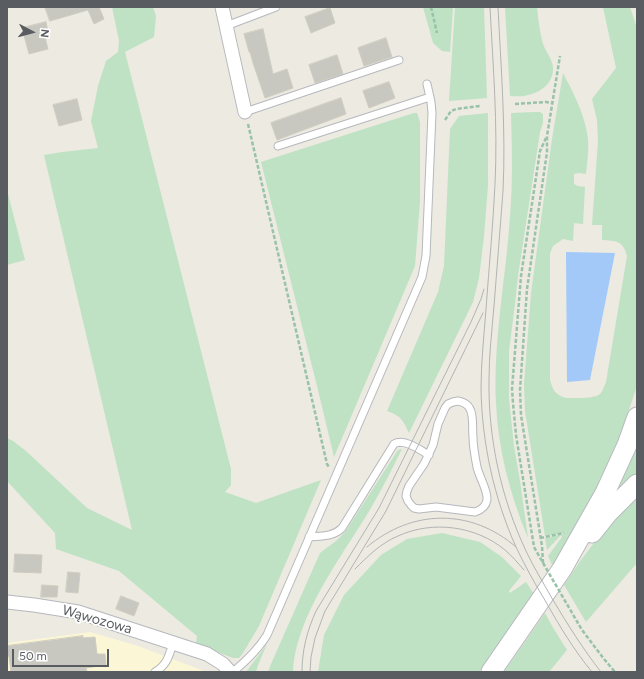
<!DOCTYPE html>
<html>
<head>
<meta charset="utf-8">
<style>
	body { margin:0 }
	#map { position:relative; width:644px; height:679px; overflow:hidden; background:#eceae1; font-family:Figtree,sans-serif }
	canvas { display:block }
	.frame { position:absolute; inset:0; border:8px solid #595c61; pointer-events:none }
	.north { position:absolute; left:12px; top:12px; width:40px; height:40px; -webkit-text-stroke:3px #fff; paint-order:stroke; rotate:96deg; font-size:11px; font-weight:700; line-height:16px; text-align:center; color:#595c61 }
	.north::after { content:''; display:block; margin:auto; width:14px; height:18px; background:#595c61; clip-path:polygon(50% 0,100% 100%,50% 72%,0 100%) }
	.scale { position:absolute; left:12px; top:649px; width:97px; height:18px; box-sizing:border-box; border:2px solid #595c61; border-top:0; padding-left:5px; font-size:12px; line-height:14px; white-space:nowrap; color:#595c61; -webkit-text-stroke:3px #fff; paint-order:stroke }
</style>
</head>
<body>
<div id="map">
<canvas width="644" height="679"></canvas>
<div class="frame"></div>
<div class="north">N</div>
<div class="scale">50 m</div>
</div>
<script>
const context = document.querySelector('canvas').getContext('2d');
context.lineJoin = 'round';
function fillPath(path, color) {
  context.fillStyle = color;
  context.fill(path, 'evenodd');
}
function trace(path, color, width, dash) {
  context.strokeStyle = color;
  context.lineWidth = width;
  context.lineCap = dash ? 'butt' : 'round';
  context.setLineDash(dash || []);
  context.stroke(path);
}
function drawText(font, color, halo, rows, align = 'center') {
  context.font = font + ' Figtree,sans-serif';
  context.lineWidth = 3.5;
  context.setLineDash([]);
  context.textBaseline = 'middle';
  context.strokeStyle = halo;
  context.fillStyle = color;
  for (const [text, x, y, turn = 0] of rows) {
    context.save();
    context.translate(x, y);
    context.rotate((+turn || 0) * Math.PI / 180);
    context.textAlign = isNaN(turn) ? turn : align;
    if (halo) context.strokeText(text, 0, 0);
    context.fillText(text, 0, 0);
    context.restore();
  }
}
fillPath(new Path2D(`
	M90,632L138,646L207,672H7V643Z`), '#fbf7d6');
fillPath(new Path2D(`
	M112,7H153L156,16L154,37L125,52L231,469V485L225,492L256,503L321,480L259,626L243,653L239,658H233L196,644L197,636L119,571L56,549L55,533L7,481V438L13,441L26,451L87,508L132,530L44,155L62,152L98,148L91,121L98,86L106,61L118,52L119,41Z
	M423,7H453L450,52L442,51L433,43Z
	M455,7H484L487,98L449,101Z
	M505,7H537C538,19 540,33 543,44C546,52 552,59 553,67C554,82 542,92 528,95C523,97 516,96 510,96Z
	M603,7H630L637,28V386L614,454L599,486L553,567L548,556L562,537L561,535L547,550L545,538L564,534V533L545,536L525,411L524,384L531,293L552,139L563,73C574,94 585,115 588,139C589,151 587,163 586,174L579,173L574,174V184L578,186L585,187L583,224L574,223L573,241L563,239L553,246L550,253V380C553,390 555,395 566,398C573,398 595,399 600,394C603,391 604,386 606,382L627,256C623,240 616,241 602,240V225H592L598,141L597,120L592,99L616,68Z
	M534,112H540L543,114V123L540,132L518,276L515,304L509,351V399L514,446L520,481L528,538C510,495 498,449 496,403C493,340 506,278 510,216C513,181 512,147 511,113Z
	M414,113H417L420,122V201L415,266L334,457L318,390L261,162Z
	M488,113V185L484,236L479,278L473,302L409,433C403,420 401,416 387,411L438,292L444,266L450,129L459,116Z
	M7,190L25,260L7,265Z
	M637,439V476L606,508Z
	M402,449C392,469 382,489 371,508C344,553 306,602 295,654C294,660 293,666 293,672H268L271,664L320,553L336,541L345,532L398,450Z
	M637,493V563L586,622L564,585L581,560L607,526Z
	M442,533L480,542L502,557L521,576L509,591L510,593L526,582L534,594L479,672H318L324,635L344,595L381,555L407,539Z
	M545,613L552,626L567,650L549,672H504Z
	M267,644L258,665L256,672H246Z`), '#bee2c3');
fillPath(new Path2D(`
	M566,252L615,253L590,380L567,382Z`), '#a3c9f9');
const building = new Path2D(`
	M45,7H99L104,19L94,24L88,10L50,21Z
	M330,8L335,23L311,33L305,17Z
	M46,22L49,37H45L48,49L29,54L22,28Z
	M263,29L273,74L287,69L293,88L265,98L253,63L250,52H249L244,34Z
	M386,38L392,57L364,66L358,48Z
	M337,55L343,74L315,83L309,65Z
	M389,82L395,98L369,108L363,91Z
	M341,98L346,114L277,140L271,123Z
	M77,99L82,120L59,126L53,105Z
	M15,554L42,555L41,573L14,572Z
	M68,572L80,573L78,593L66,592Z
	M42,585L58,586L57,597H41Z
	M121,596L139,603L134,616L116,609Z
	M83,636V638L95,637L97,654H105L106,665L86,668L87,672H11L9,656L7,657V646Z`);
fillPath(building, '#c8c7c0');
trace(building, '#d0cdc0', 1);
const lane = new Path2D(`
	M226,26L276,7
	M245,112L399,60
	M278,146L430,97
	M458,401C463,402 468,404 470,409C474,416 472,429 473,437C473,447 475,457 477,467C479,477 488,490 487,500C486,506 481,510 475,512L436,507L419,509L414,508L411,505L408,501L406,496L407,491L409,486L424,464L433,445L438,424L445,408L448,404L453,402Z
	M309,537C321,536 333,537 342,528L394,444C404,438 420,450 429,455
	M155,672C167,665 169,656 173,643
	M233,672C246,661 258,650 267,635L422,277L426,256L432,113L431,102L427,84`);
const street = new Path2D(`
	M222,7L245,112
	M7,602L34,605L78,612L207,654L223,664L230,672`);
const secondary = new Path2D(`
	M592,533L608,513L637,484
	M491,672L562,569L605,493L627,445L637,417`);
trace(lane, '#b6b8bd', 9);
trace(street, '#b6b8bd', 15);
trace(secondary, '#b7b9bf', 21);
trace(new Path2D(`
	M431,7L437,33
	M515,104L546,102L552,103
	M445,120L451,111L456,109L480,106
	M248,124L327,464L329,467
	M540,538L564,533
	M542,561L534,547L516,435L513,403L512,389L521,276L540,151L546,138
	M543,563L542,546L521,415L520,390L527,289L547,152V136L560,56`), '#98c2a9', 2.5, [4, 2]);
trace(lane, '#fff', 7);
trace(street, '#fff', 13);
trace(secondary, '#fff', 19);
trace(new Path2D(`
	M490,7C493,66 498,125 495,184C493,226 489,267 486,309C484,336 481,362 481,389C482,443 494,498 516,547C525,566 535,584 546,602C560,627 574,650 592,672
	M498,7C501,68 506,130 503,191C500,230 497,268 494,306C492,330 489,355 489,379C488,438 501,498 526,551C534,568 544,584 553,600C568,625 583,649 601,672
	M367,547C412,509 471,508 516,547
	M355,569C368,556 381,543 398,536C433,520 476,526 505,550C512,556 518,563 524,570
	M302,672C302,650 307,631 316,611L379,508L471,322L481,299L484,289
	M310,672L311,657L315,638L325,611L386,511L483,313`), '#b2b3b3', 1);
trace(new Path2D(`
	M543,563L582,630L604,659L615,672`), '#98c2a9', 2.5, [4, 2]);
drawText('14px', '#595c61', '#fff', [
	["Wąwozowa",97,620,16]
]);
</script>
</body>
</html>
